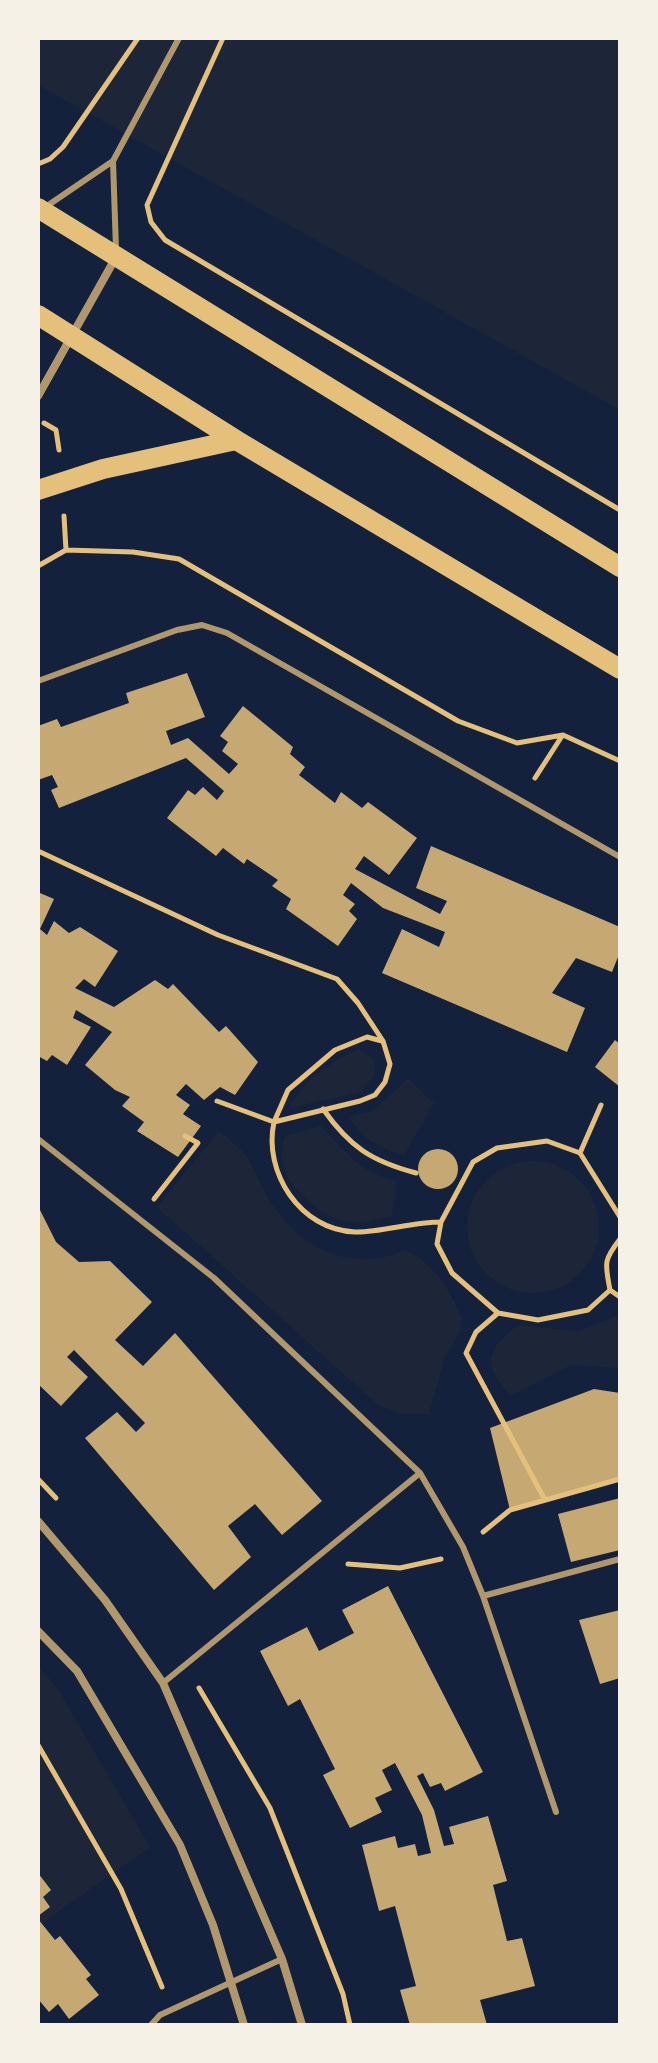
<!DOCTYPE html>
<html>
<head>
<meta charset="utf-8">
<style>
	body { margin:0 }
	#map { position:relative; width:658px; height:2063px; overflow:hidden; background:#14213d; font-family:Georgia,serif }
	canvas { display:block }
	.frame { position:absolute; inset:0; border:40px solid #f6f1e7; pointer-events:none }
</style>
</head>
<body>
<div id="map">
<canvas width="658" height="2063"></canvas>
<div class="frame"></div>
</div>
<script>
const context = document.querySelector('canvas').getContext('2d');
context.lineJoin = 'round';
function fillPath(path, color) {
  context.fillStyle = color;
  context.fill(path, 'evenodd');
}
function trace(path, color, width, dash) {
  context.strokeStyle = color;
  context.lineWidth = width;
  context.lineCap = dash ? 'butt' : 'round';
  context.setLineDash(dash || []);
  context.stroke(path);
}
fillPath(new Path2D(`
	M38,38H620V410L38,85Z
	M359,1049L374,1060L375,1074L361,1092L289,1108C305,1079 330,1062 359,1049Z
	M408,1079L434,1103L404,1155C378,1147 362,1140 349,1116L372,1111Z
	M321,1126C342,1150 363,1175 396,1180L392,1216C380,1218 366,1223 355,1223C325,1221 288,1191 282,1161C280,1153 283,1144 285,1136Z
	M219,1131C226,1138 235,1144 242,1151C256,1167 262,1192 276,1210C308,1253 355,1272 405,1250C433,1262 450,1290 462,1318L459,1334L445,1357L429,1414H399L377,1404L157,1207Z
	M467 1227a66 66 0 1 1 132 0a66 66 0 1 1-132 0Z
	M616,1316L620,1318V1368L571,1365L510,1396C483,1364 484,1351 518,1325L579,1331Z
	M38,1665L59,1691L150,1847L38,1926Z`), '#1d2539');
fillPath(new Path2D(`
	M187,673L205,717L166,731L171,745L188,738L229,774L238,764L222,751L228,742L220,736L243,706L293,747L290,754L305,767L299,775L335,803L341,792L362,808L368,802L417,838L389,875L364,856L355,869L440,914L447,901L416,888L431,846L620,927V952L612,972L576,958L552,993L585,1008L567,1052L382,973L402,929L439,947L445,932L383,908L351,883L343,895L355,904L349,911L357,919L338,946L286,909L291,899L272,886L278,880L247,859L244,864L223,848L216,856L167,818L188,790L195,795L203,787L217,800L224,791L186,758L59,808L51,790L58,787L52,775L38,780V726L57,719L61,727L129,703L126,693Z
	M40,893L54,899L40,929L47,935L54,921L69,933L80,927L118,951L95,987L84,979L75,988L114,1007L155,980L168,989L173,984L219,1032L226,1026L258,1062L235,1095L220,1087L204,1100L186,1084L176,1095L190,1105L183,1114L201,1126L178,1157L137,1131L144,1122L122,1106L130,1097L115,1090L85,1065L112,1032L76,1010L73,1018L91,1027L67,1065L52,1055L47,1061L38,1056Z
	M615,1040L620,1044V1087L595,1067Z
	M418 1169a20 20 0 1 1 40 0a20 20 0 1 1-40 0Z
	M38,1206L56,1242L79,1262L110,1261L152,1302L115,1340L143,1366L175,1333L322,1501L282,1535L255,1504L228,1526L251,1557L214,1590L85,1438L117,1412L136,1432L145,1423L74,1350L67,1357L88,1377L61,1406L38,1384Z
	M594,1389L620,1393V1479L510,1510L490,1428Z
	M620,1498V1550L571,1562L558,1514Z
	M388,1586L483,1772L445,1791L441,1783L430,1787L423,1773L417,1776L434,1810L444,1846L454,1844L449,1827L488,1816L507,1881L493,1885L507,1941L522,1938L535,1986L480,2000L487,2025H410L400,1990L416,1986L395,1906L379,1911L362,1845L395,1836L398,1848L415,1844L418,1856L431,1853L422,1815L395,1763L382,1770L392,1790L375,1798L382,1812L350,1828L323,1775L335,1769L300,1699L288,1706L260,1651L307,1627L319,1651L354,1633L342,1610Z
	M620,1610V1678L600,1684L579,1620Z
	M38,1873L51,1890L43,1897L50,1907L38,1916Z
	M38,1919L55,1940L60,1936L91,1975L86,1979L99,1995L69,2019L58,2004L49,2012L38,1999Z`), '#c6a872');
trace(new Path2D(`
	M223,38L147,205L151,222L165,240L620,510
	M38,164L50,159L63,147L138,38
	M44,423L56,430L59,450
	M64,516L66,550
	M38,566L66,550L133,552L179,559L458,721L517,743L563,735L620,761
	M535,778L562,736
	M38,851L218,935L337,979L358,1003L383,1041L390,1064L385,1082L375,1095L360,1101L274,1122C263,1172 300,1230 355,1232C379,1233 412,1222 441,1222
	M217,1101L274,1122L288,1090L335,1050L367,1037L382,1041
	M323,1109C350,1147 371,1161 416,1173
	M580,1153L601,1105
	M154,1199L198,1143L185,1136
	M620,1239C603,1261 605,1263 610,1290L620,1297
	M610,1290L588,1310L538,1320L498,1313L452,1273L437,1244L441,1222L473,1162L497,1148L547,1141L580,1153L620,1217
	M498,1313L476,1332L466,1353L545,1500
	M38,1479L56,1498
	M483,1532L510,1510L620,1479
	M348,1564L400,1568L441,1559
	M199,1688L270,1808L343,1994L350,2025
	M38,1745L121,1889L162,1987`), '#e5c07b', 5);
trace(new Path2D(`
	M113,161L116,249
	M44,208L113,161L179,38
	M38,681L177,630L202,625L227,633L620,857
	M38,1139L214,1278L420,1473L463,1547L483,1596L556,1812
	M483,1596L620,1559
	M163,1683L420,1473
	M151,2025L160,2015L282,1959`), '#b1986c', 6);
trace(new Path2D(`
	M38,396L116,257
	M38,1521L105,1600L163,1683L282,1959L302,2025
	M38,1631L77,1671L180,1845L213,1925L244,2025`), '#b1986c', 8);
trace(new Path2D(`
	M38,208L620,567
	M38,315L236,440L620,669
	M38,490L103,469L236,440`), '#e5c07b', 20);
</script>
</body>
</html>
